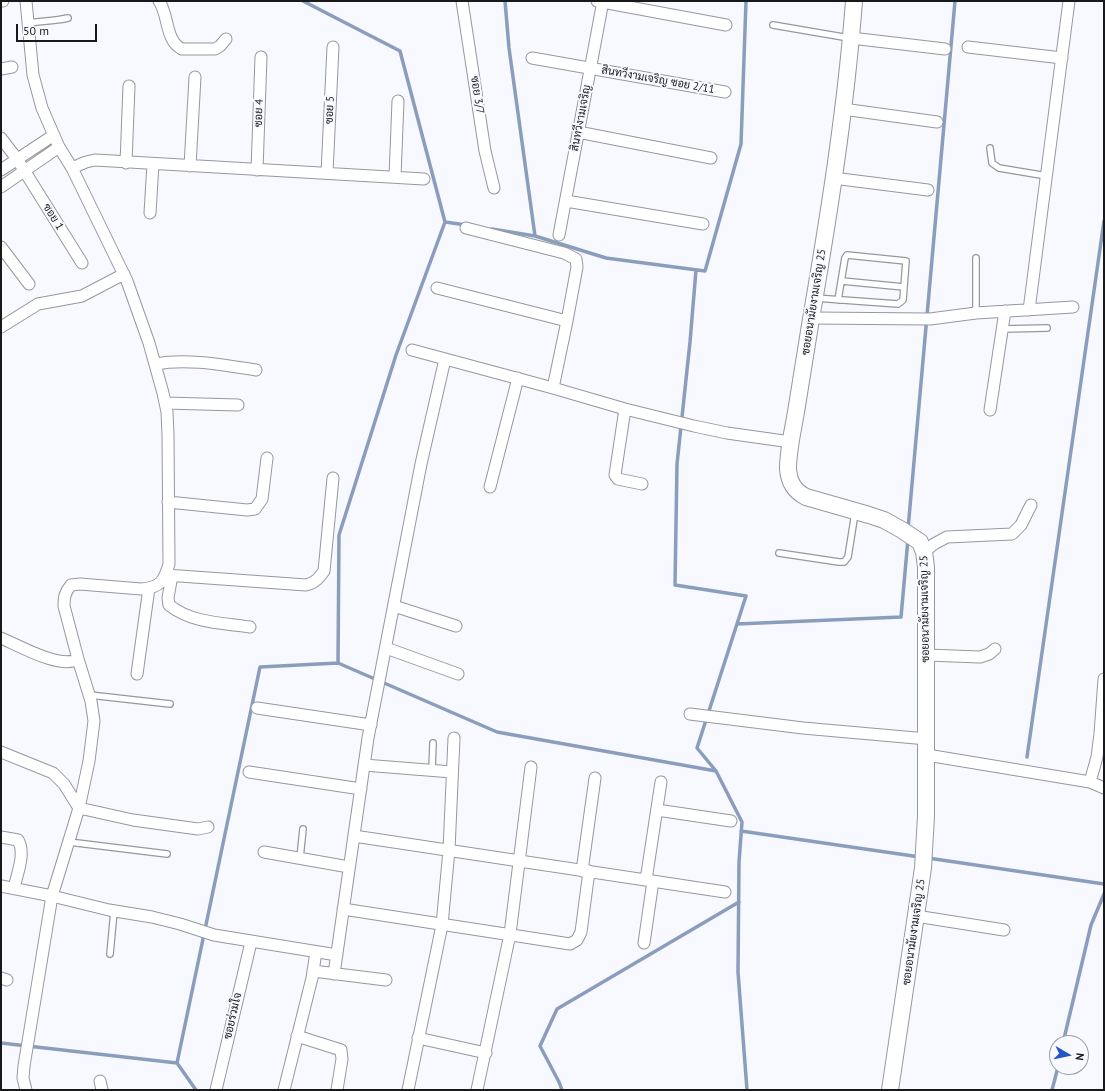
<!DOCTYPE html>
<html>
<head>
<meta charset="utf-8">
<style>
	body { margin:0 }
	#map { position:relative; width:1105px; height:1091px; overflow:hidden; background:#f7f9fe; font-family:"PT Sans",sans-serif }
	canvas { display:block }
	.frame { position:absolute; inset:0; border:2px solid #17191b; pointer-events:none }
	.north { position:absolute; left:1049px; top:1035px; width:40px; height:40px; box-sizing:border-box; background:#f7f9fe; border:1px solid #9d9fa3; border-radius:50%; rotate:99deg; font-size:11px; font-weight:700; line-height:16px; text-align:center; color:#17191b }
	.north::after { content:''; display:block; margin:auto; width:14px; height:18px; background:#2357c5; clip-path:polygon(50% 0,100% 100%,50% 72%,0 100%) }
	.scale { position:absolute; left:16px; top:24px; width:81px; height:18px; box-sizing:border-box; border:2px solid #17191b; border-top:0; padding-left:5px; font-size:12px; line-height:14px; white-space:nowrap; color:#17191b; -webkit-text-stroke:3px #f7f9fe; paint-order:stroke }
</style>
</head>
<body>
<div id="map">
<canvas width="1105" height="1091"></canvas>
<div class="frame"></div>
<div class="north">N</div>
<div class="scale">50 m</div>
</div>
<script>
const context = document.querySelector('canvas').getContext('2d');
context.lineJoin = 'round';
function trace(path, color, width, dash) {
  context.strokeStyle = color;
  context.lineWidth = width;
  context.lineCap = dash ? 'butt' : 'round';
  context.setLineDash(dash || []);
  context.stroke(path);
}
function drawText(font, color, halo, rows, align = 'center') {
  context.font = font + ' "PT Sans",Sarabun,sans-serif';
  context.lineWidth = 4;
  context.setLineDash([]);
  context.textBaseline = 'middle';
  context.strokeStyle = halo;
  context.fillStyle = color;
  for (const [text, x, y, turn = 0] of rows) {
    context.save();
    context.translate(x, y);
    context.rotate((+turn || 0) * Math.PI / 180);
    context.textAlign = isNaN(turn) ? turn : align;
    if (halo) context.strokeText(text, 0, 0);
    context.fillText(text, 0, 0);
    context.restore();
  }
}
trace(new Path2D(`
	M303,1L400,51L445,222L396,355L339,535L338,663
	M505,1L509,48L535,236
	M445,222L466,225
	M492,229L535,236L606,258L705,271L741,144L746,1
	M908,529L955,1
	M737,624L901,617L908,539
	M1027,757L1104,221
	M716,771L742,822L739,862L738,972L747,1090
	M741,831L920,857
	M928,858L1104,884
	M1,1043L177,1063
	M1063,1043L1091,925L1104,894
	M196,1090L177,1063L260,667L338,663L497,732L716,771L697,748L746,596L675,585L677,464L690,342L696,270
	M562,1090L559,1082L540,1046L557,1009L739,902
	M1052,1090L1058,1067`), '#8b9dbd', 3.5);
const lane = new Path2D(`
	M28,23C41,21 55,21 68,18
	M773,25L849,38
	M990,148L992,163L999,168L1047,176
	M842,281L904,287
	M815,298L898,304L903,300L906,261L847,255L845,258L838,300
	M976,313V258
	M1002,329L1047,328
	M779,553L839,562H844L848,557L855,513
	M90,695L170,704
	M432,770L433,743
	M69,842L167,854
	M300,858L303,829
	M110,954L114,911`);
const street = new Path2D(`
	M1,1H3
	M26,1L33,75L42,108L59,147L72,168L127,281L149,343L163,393L167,412L168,435L169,564C164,581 160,588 141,589L80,584L71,585C65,592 64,597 64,606L78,659L91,701L94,721L89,761L79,808L52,896L24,1066L23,1078L26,1090
	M159,1C169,15 165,41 182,49H215L220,46L226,39
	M462,1L485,151L494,188
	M597,1L726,25
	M851,38L945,49
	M968,47L1062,58
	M532,58L725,92
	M1,69L12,67
	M843,109L937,122
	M578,132L711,158
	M1,138L17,159L82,263
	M126,163L129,86
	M190,166L195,77
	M72,168L86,162L95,160L424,179
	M1,170L54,135
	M257,170L261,57
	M327,173L333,47
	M395,177L398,101
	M833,178L928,190
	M1,187L59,147
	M566,201L703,224
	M150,213L153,164
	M466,228L564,253L576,259L577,267L567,321L553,388
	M559,235L603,1
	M1,247L29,284
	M437,288L567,321
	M1029,310L1069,1
	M812,318L930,319L976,313L1073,307
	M1,327L38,304L82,296L124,274
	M412,350L553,388L625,409L694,426L727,433L791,442
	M155,364C188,358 223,365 256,370
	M165,403L238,405
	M625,409L615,475L618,479L642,484
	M990,410L1005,311
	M490,487L518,378
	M168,502L247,510L255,509L262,499L267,458
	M924,552L934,544L947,537L1012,534L1021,525L1031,505
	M166,575L306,585C315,583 319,578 324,571L333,478
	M172,575L168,598L169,605C191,623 223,623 250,627
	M394,606L456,626
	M1,638C18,645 61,670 78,659
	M386,648L458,674
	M926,655L980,657L989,654L995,649
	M137,674L149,588
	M257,708L371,725
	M690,714L803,728L927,739
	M1,752L53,773L64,784L79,808L133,820L198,829L208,827
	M927,755L1090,782L1104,788
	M364,765L452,772
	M249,772L361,789
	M1090,782L1097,757L1100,734L1104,679
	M657,810L731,821
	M354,836L725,892
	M1,837L18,840C26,853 17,874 14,888
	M264,852L349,867
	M582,871L595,778
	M646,880L661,782
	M1,886L52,896L109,910L152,917L180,924L214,935L337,955
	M343,909L570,944L577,940L581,932L589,871
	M916,916L1004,930
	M644,943L653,881
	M313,971L386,980
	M334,974L368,738L421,464L445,359
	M1,978L7,980
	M297,1036L341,1050L342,1059L337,1090
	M418,1038L486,1053
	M100,1081L102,1090
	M216,1090L251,942
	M284,1090L312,978L316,952
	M408,1090L442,925L449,850L454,738
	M477,1090L510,934L531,767`);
const secondary = new Path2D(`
	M854,1C846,108 829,214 811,319C806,350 801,381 796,412C793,430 788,450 788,469C789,482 794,491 806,497L869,515L884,520L902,530L920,542L924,552L926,567V816L923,868L890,1090`);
trace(lane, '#9598a0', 8);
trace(street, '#9598a0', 13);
trace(secondary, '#9598a0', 18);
trace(lane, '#fff', 5.5);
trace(street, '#fff', 11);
trace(secondary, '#fff', 16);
drawText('11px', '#17191b', '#f7f9fe', [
	["สินทวีงามเจริญ ซอย 2/11",658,80,10],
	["ซอย 3/7",477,95,81],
	["ซอย 5",330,110,-87],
	["ซอย 4",259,113,-88],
	["สินทวีงามเจริญ",581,118,-79],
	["ซอย 1",53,217,58],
	["ซอยอนามัยงามเจริญ 25",814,302,-81],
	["ซอยอนามัยงามเจริญ 25",925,609,-91],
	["ซอยอนามัยงามเจริญ 25",914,932,-82],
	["ซอยร่วมใจ",233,1016,-77]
]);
</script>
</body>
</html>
